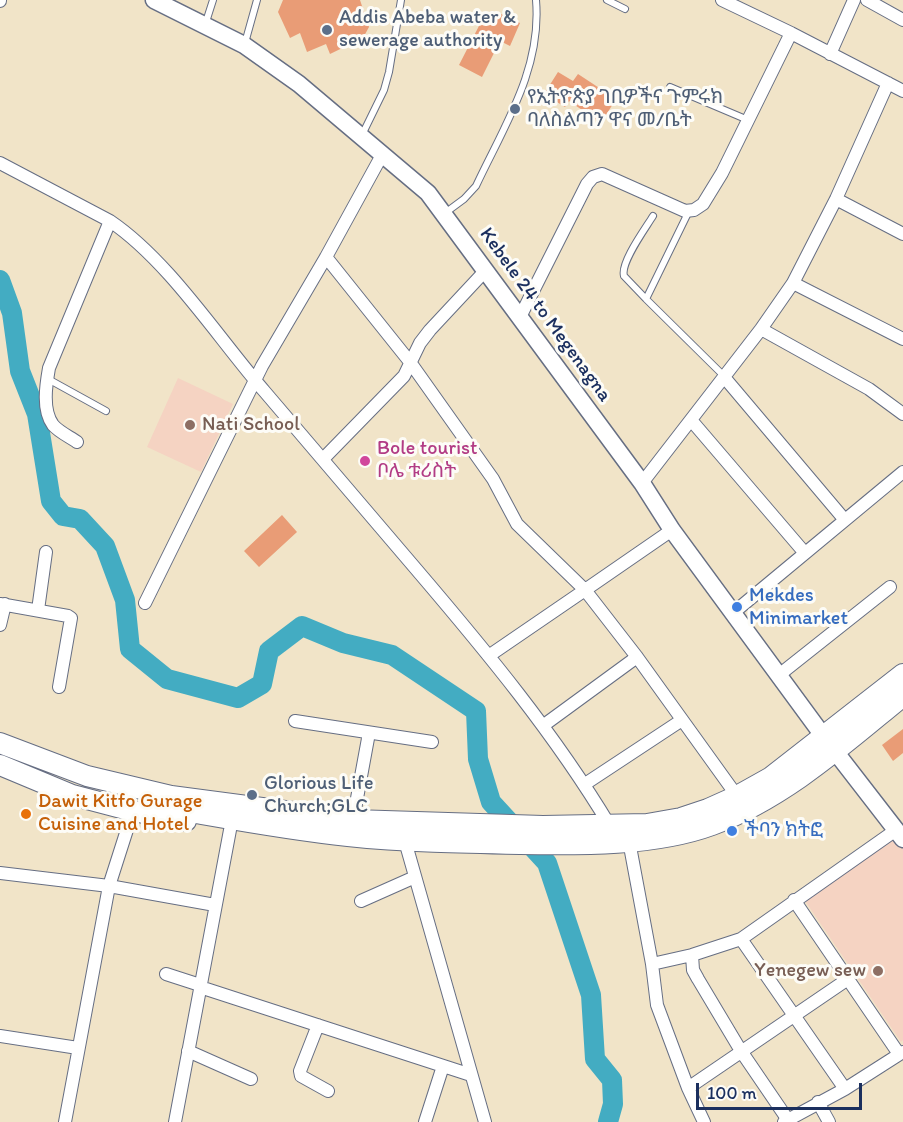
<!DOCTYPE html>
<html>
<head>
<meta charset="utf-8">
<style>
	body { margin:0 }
	#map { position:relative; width:903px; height:1122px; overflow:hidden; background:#f1e4c8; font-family:Itim,sans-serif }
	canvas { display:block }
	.scale { position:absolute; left:696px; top:1083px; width:166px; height:27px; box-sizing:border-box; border:3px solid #1b2f5e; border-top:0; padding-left:8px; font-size:18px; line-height:21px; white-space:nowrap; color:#1b2f5e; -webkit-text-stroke:4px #fdfcf7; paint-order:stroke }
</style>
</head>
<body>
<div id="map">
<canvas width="903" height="1122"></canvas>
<div class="scale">100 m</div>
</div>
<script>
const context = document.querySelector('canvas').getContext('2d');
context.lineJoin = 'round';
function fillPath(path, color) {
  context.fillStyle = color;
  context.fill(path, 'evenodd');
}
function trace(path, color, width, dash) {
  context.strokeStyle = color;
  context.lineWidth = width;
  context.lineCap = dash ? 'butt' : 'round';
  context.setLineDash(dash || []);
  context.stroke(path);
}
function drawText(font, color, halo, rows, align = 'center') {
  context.font = font + ' Itim,"Noto Sans Ethiopic",sans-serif';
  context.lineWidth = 6;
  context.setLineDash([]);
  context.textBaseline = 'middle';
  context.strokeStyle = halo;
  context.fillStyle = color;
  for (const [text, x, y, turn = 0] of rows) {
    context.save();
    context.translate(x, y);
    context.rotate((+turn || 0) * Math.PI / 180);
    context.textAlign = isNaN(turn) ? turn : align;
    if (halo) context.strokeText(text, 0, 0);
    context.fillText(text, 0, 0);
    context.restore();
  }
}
fillPath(new Path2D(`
	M178,378L233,404L201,472L147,447Z
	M894,837L903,849V1040L901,1042L805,901Z`), '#f5d3c2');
trace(new Path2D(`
	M0,280L12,313L20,371L37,414L51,501L63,516L80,519L105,546L125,600L130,649L167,679L238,698L262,684L269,651L302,626L343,643L392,655L476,711L478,759L491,802L547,863L591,995L595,1059L612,1080L613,1104L608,1122`), '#43acc2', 20);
fillPath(new Path2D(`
	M283,0H360L369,27L363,38L330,54L326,44L307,52L300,33L290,38L278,12Z
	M497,12L520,23L510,46L500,41L482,77L459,65L482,20L491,25Z
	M558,72L573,81L578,74L616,99L601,123L569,101L565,107L544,94Z
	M282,515L297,532L259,567L244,551Z
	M903,729V753L893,761L882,745Z`), '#e99c76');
const service = new Path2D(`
	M607,0L625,9
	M205,25L213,0
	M245,43L257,0
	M670,87L748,120
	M362,135L384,90L389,72L401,0
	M689,211L646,299L724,376
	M445,213L464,199L476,186C504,126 542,69 536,0
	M646,299L624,276C620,263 645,229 653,216
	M48,379L106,411`);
const minor = new Path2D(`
	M722,0L791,33L903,91
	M867,0L903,20
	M0,1V0
	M830,54L854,0
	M0,163L110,221C169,261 218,338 265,392C315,451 366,510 416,569C486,651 554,733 610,826
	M836,199L903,234
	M326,257L410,362L493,479L517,524L585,590L672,530
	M793,283L903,339
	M520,317L587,184L593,177L602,174L685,211L694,210L703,204L722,173L791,33
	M761,329L869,389L903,414
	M724,377L844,519
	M691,420L804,552
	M77,442C70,437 59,432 53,425C42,410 46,385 49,368L110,221
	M323,459L404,376L420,343L430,330L486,270
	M642,483L761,329L793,283L836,199L888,83
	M145,603L262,366L326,257L382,155
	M0,604L68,616L71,618L59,687
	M38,610L46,552
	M733,613L903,472
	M0,625L5,604
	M490,655L585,590L637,657L737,796
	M779,675L890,587
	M295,721L432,742
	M544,725L637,657
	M585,784L682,720
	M353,820L369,733
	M405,841L485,1122
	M629,841L652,964L657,1005L688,1088L704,1122
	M0,873L109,886L215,905
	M794,900L899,1054
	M361,901L415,877
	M741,939L845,1089
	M692,955L693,970L698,979L741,1051L788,1120
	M652,964L692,955L741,939L896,830
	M166,974L200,985
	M200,987L471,1075
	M318,1025L300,1071L301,1076L328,1091
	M0,1036L78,1048
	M188,1051L251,1079
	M688,1088L848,979
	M818,1102L829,1122
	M65,1122L109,886L133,811
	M175,1122L230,830
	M425,1122L443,1066
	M784,1122L845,1089L903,1052`);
const secondary = new Path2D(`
	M154,0L244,45L299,84L428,193L642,483L672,530L824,737L903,839`);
const primary = new Path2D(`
	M0,743L87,776L171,796L353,820L543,826L647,824L681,818L708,809L737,796L771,777L903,674
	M0,765L72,795L133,811L186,821
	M173,809C231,819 289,830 348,836C405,842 462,843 520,844C580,845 655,846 712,825C785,798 844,744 903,696`);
trace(service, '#666e83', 8);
trace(minor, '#666e83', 14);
trace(secondary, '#666e83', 19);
trace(primary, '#666e83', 22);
trace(service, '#fff', 6);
trace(minor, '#fff', 12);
trace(secondary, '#fff', 16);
trace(primary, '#fff', 20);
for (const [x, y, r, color] of [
	[327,30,6,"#5c6f8a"],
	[515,109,6,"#5c6f8a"],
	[190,425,6,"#8d6e63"],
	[365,461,6,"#d1479c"],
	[737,607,6,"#3f7fe0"],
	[252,795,6,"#5c6f8a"],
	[26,814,6,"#e8710a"],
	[732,831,6,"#3f7fe0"],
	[878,971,6,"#8d6e63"]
]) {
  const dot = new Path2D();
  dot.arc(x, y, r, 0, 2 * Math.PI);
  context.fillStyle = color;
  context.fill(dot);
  trace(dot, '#fdfcf7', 2);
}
drawText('20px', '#4e5e75', '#fdfcf7', [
	["Addis Abeba water &",339,18],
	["sewerage authority",339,41],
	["የኢትዮጵያ ገቢዎችና ጉምሩክ",527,98],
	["ባለስልጣን ዋና መ/ቤት",527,121],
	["Glorious Life",264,784],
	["Church;GLC",264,807]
], 'left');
drawText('20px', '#1b2f5e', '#fdfcf7', [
	["Kebele 24 to Megenagna",545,315,54]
]);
drawText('20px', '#785e54', '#fdfcf7', [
	["Nati School",202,425],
	["Yenegew sew",866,971,"right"]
], 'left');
drawText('20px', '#b23c85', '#fdfcf7', [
	["Bole tourist",377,449],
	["ቦሌ ቱሪስት",377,472]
], 'left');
drawText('20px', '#366cbe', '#fdfcf7', [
	["Mekdes",749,596],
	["Minimarket",749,619],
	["ችባን ክትፎ",744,831]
], 'left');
drawText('20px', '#c56008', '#fdfcf7', [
	["Dawit Kitfo Gurage",38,802],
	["Cuisine and Hotel",38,825]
], 'left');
</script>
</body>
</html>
